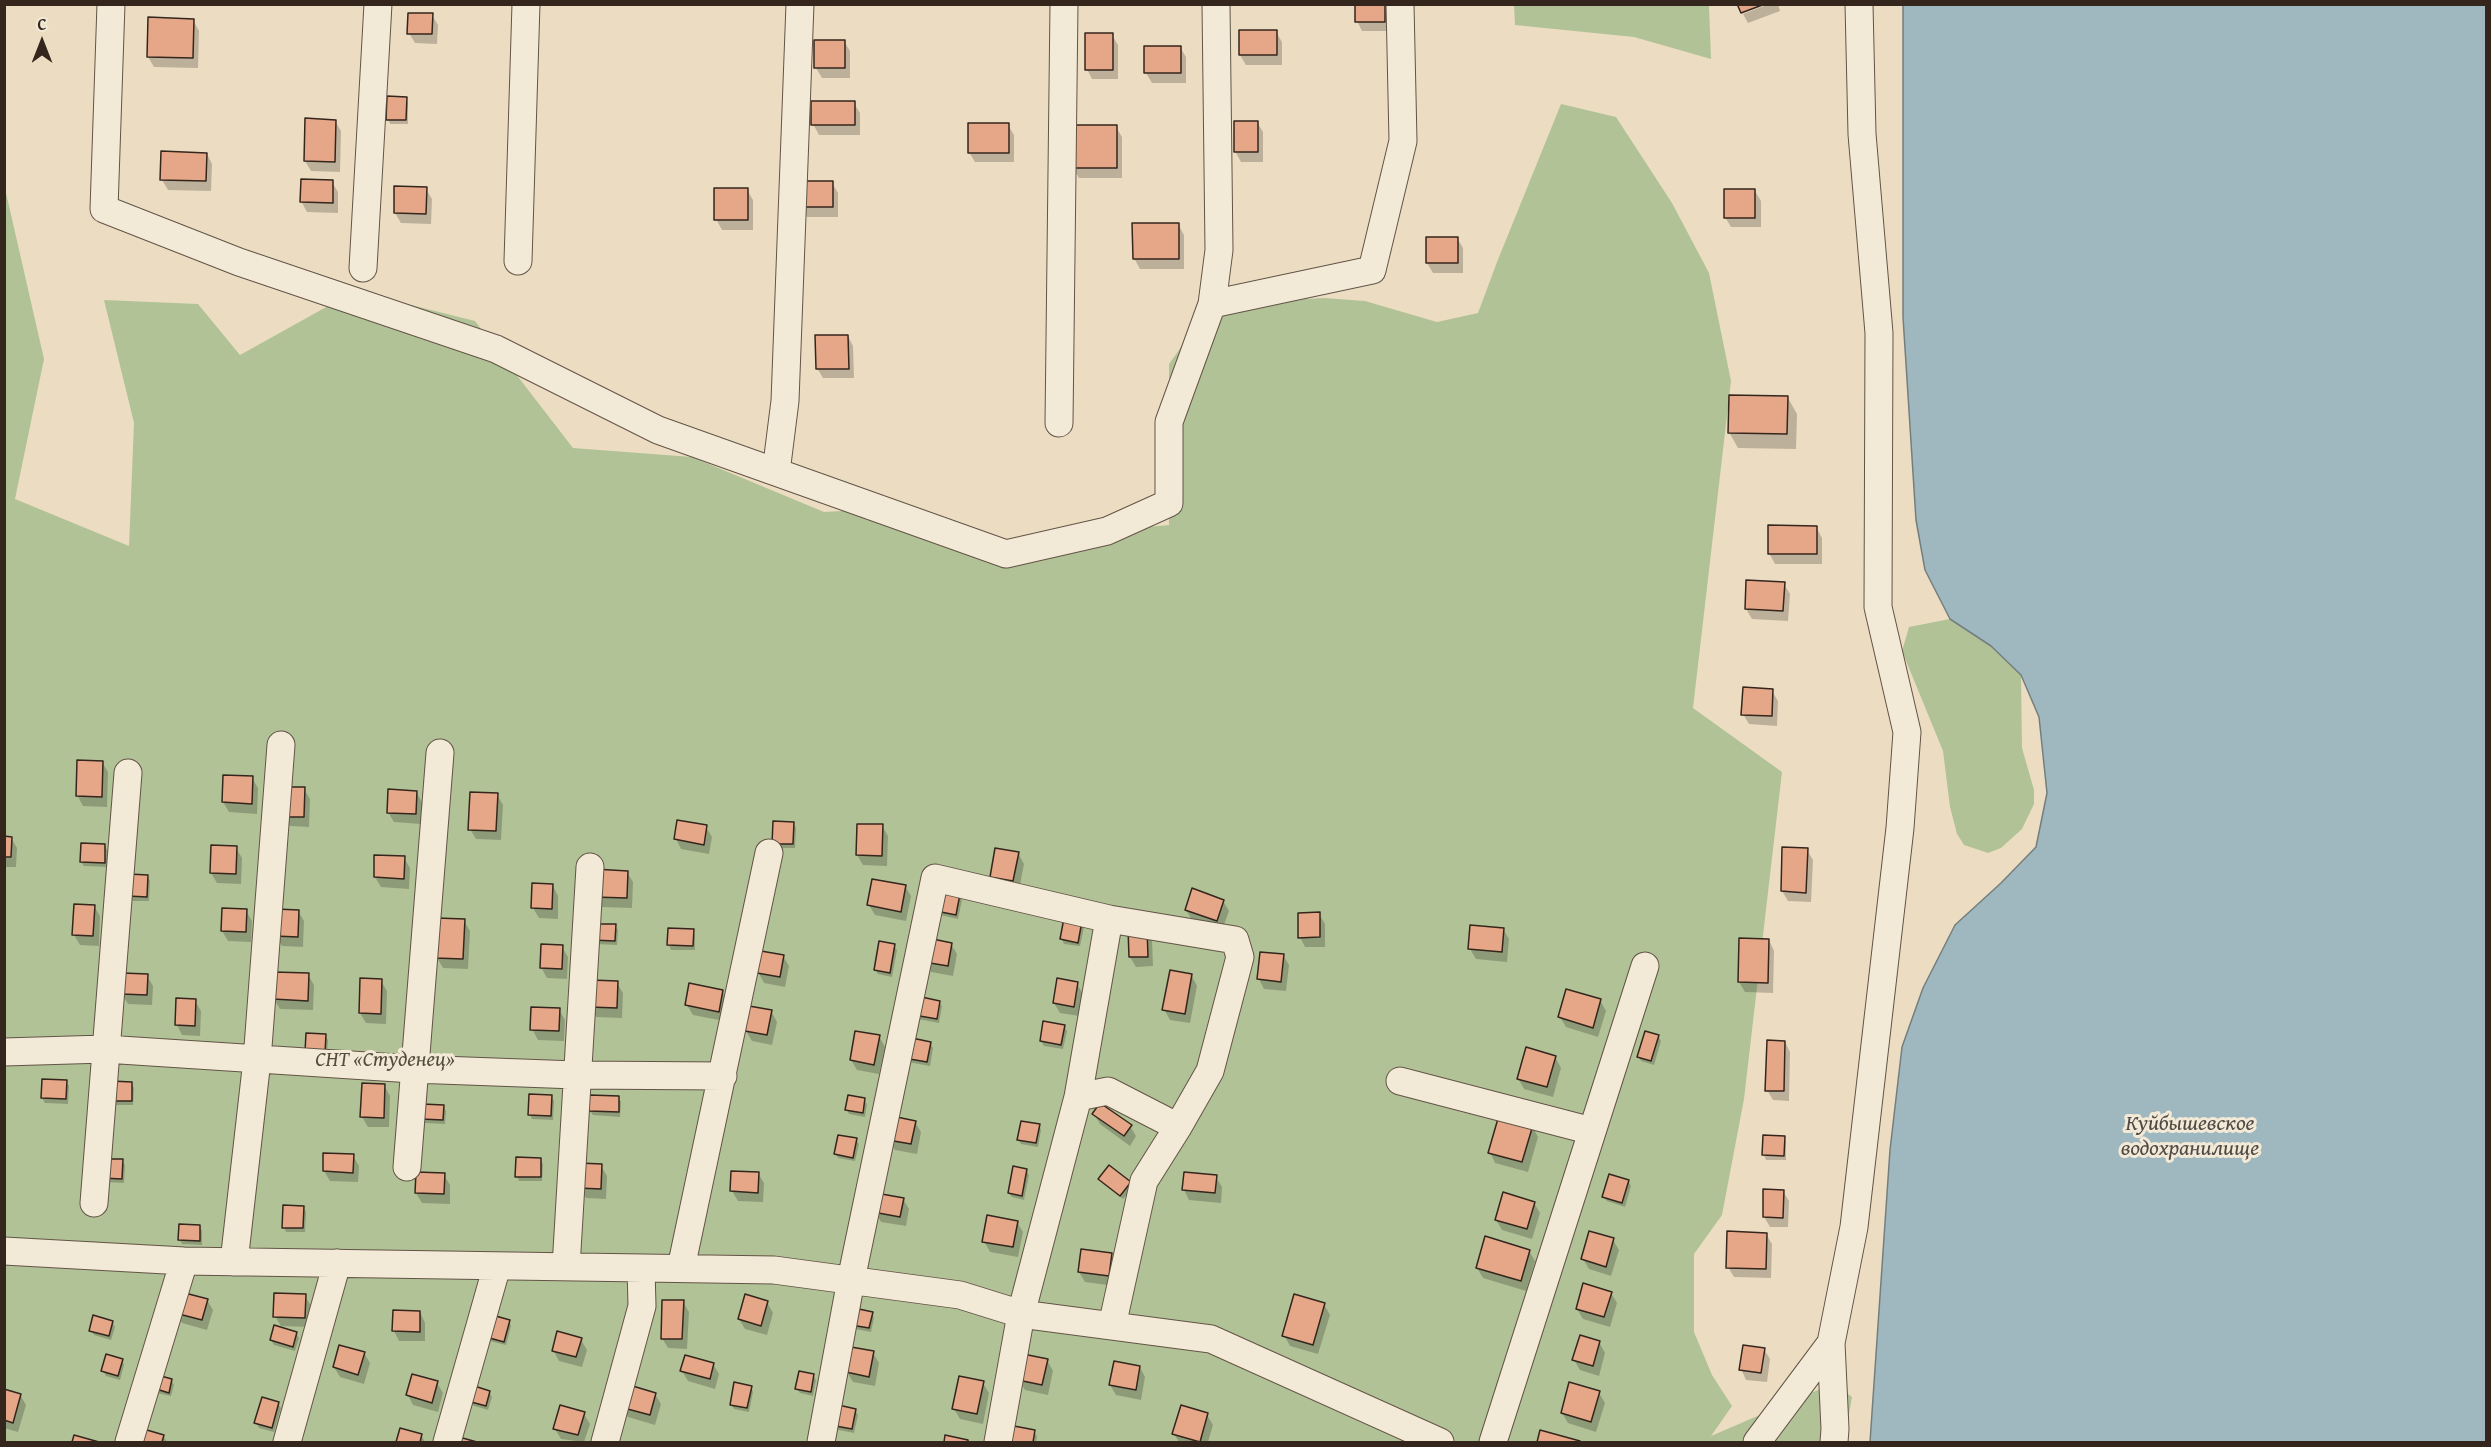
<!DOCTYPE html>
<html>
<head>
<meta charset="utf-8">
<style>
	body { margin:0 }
	#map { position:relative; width:2491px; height:1447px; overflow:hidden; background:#ecddc2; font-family:"Gentium Book Plus",serif }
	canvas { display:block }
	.frame { position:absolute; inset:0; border:6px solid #34261d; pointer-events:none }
	.north { position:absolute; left:12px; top:12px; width:60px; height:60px; -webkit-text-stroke:4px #f3e9d7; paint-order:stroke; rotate:0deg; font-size:16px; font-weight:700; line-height:24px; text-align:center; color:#34261d }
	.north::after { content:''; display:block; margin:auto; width:21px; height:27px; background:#34261d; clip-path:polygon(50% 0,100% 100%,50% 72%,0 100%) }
</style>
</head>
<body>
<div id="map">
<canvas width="2491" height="1447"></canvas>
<div class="frame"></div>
<div class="north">С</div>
</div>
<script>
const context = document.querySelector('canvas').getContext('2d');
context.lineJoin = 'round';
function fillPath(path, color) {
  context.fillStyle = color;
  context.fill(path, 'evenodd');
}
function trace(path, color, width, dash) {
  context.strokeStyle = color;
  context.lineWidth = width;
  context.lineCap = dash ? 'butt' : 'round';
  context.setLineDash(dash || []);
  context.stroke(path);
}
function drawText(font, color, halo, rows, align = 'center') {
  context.font = font + ' "Gentium Book Plus",serif';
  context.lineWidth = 6;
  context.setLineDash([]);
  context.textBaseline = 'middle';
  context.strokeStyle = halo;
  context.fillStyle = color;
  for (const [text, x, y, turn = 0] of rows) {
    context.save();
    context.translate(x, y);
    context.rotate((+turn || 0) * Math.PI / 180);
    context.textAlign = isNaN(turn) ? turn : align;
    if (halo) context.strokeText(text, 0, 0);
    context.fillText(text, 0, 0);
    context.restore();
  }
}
fillPath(new Path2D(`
	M1514,5H1709L1711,59L1634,37L1515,25Z
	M1561,104L1616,117L1672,203L1709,273L1731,381L1693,708L1782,772L1744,1099L1722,1215L1694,1254V1332L1712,1375L1732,1406L1711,1436L1834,1383L1852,1397L1844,1442H5L4,184L44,359L15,499L129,546L134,423L104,300L198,304L240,355L355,291L475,321L573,448L692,457L824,512L896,508L943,546L1169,525V364L1212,304L1324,298L1365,301L1437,322L1478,313L1497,262Z
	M1950,619L1991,646L2021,675L2022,748L2034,790V804L2022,829L2001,848L1988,853L1964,845L1957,834L1950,807L1943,751L1902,651L1909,627Z`), '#b2c297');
const water = new Path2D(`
	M1903,5H2486V1442H1870L1890,1150L1902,1047L1923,988L1955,925L2001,883L2036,847L2047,793L2039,717L2021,675L1991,646L1950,619L1925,570L1916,520L1903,317Z`);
fillPath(water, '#9fb8bf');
trace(water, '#747e7e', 1.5);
fillPath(new Path2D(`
	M1356,4H1387L1390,31H1362L1357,21Z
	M1769,4H1778L1780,11L1748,23L1743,14Z
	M432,15L438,25L437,44L415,43L409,33Z
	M193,20L199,31L198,68L154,67L148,57Z
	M1276,32L1282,42V65H1246L1240,55Z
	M1112,35L1118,45V79H1092L1087,69Z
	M844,41L850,51V78H822L816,68Z
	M1146,47H1180L1186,57V83H1152L1146,73Z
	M406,98L408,103V124H390L388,119Z
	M854,103L860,113V135H819L813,124Z
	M335,121L341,131L340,172L311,171L305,161Z
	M1257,122L1263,132V162H1241L1235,151Z
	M1008,125L1014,135V162H975L969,152Z
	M1116,127L1122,137V178H1079L1073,168Z
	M207,154L212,164L211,191L168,190L162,180Z
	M332,182L338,192V213L307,212L301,201Z
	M832,183L838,193V217H807L801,207Z
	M426,189L432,199L431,224L401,223L395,213Z
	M747,190L753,200V230H722L716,219Z
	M1755,191L1761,201V227H1731L1725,217Z
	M1178,224L1184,235V269H1140L1134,258Z
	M1457,238L1463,248V273H1433L1427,263Z
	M848,336L853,346L854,378H823L817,368Z
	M1788,398L1797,414L1796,449L1738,448L1729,432Z
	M1816,527L1822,538V564H1775L1769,553Z
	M1784,584L1790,594L1788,621L1752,619L1746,609Z
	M1772,691L1778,701L1777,726L1749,724L1743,714Z
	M102,762L108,772L107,807L83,806L77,795Z
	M224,776L252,778L258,788L257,814L229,812L223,802Z
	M304,789L310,799L309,827L290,826L284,816Z
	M416,792L422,802L421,824L394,822L388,812Z
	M497,795L503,805L501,840L476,839L470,829Z
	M793,823L796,828L795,848H777L774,843Z
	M882,826L888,836L887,866L863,865L857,855Z
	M706,827L712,837L709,854L681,849L676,839Z
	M4,838H11L17,848L16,867H4Z
	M104,845L107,850V867L84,866L81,862Z
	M236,848L242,858L241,884L217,883L211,873Z
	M1784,848L1807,850L1813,860L1811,902L1788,901L1782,891Z
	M1018,853L1024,864L1019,890L997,887L991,876Z
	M404,858L410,868L409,889L381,887L375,877Z
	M627,872L633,882L632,908L601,907L595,896Z
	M147,876L150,881L149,901H133L130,896Z
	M553,886L558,896V919L539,918L533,908Z
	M905,886L911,896L906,921L875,915L869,905Z
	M959,895L962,900L958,919L940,915L937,911Z
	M1223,901L1229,911L1222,930L1192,920L1186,910Z
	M94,906L100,916L99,946L80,945L74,935Z
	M246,911L252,921L251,942L228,941L222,931Z
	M298,911L304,921L303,947L282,946L276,935Z
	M1319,914L1325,924V947H1305L1300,937Z
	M464,921L470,931L468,969L443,968L437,958Z
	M1081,922L1084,927L1080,946L1064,944L1062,939Z
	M615,926L618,930L617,945L596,944L594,940Z
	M1503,929L1509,939L1507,962L1476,959L1470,949Z
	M1146,930L1152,940L1153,966L1136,967L1130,957Z
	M693,931L695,936V950H671L669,945Z
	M1769,940L1774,951L1773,993L1745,992L1739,982Z
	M951,944L957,954L953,976L931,972L925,962Z
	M894,946L897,950L892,977L878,974L875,970Z
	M562,947L568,957L567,979L547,978L541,967Z
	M1283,955L1289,965L1286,991L1264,989L1259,979Z
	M783,956L789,966L785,987L764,983L758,972Z
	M4,969L6,972V988H4Z
	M308,975L314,985L313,1010L280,1009L274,999Z
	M147,976L153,986L152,1005L128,1004L122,994Z
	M1192,976L1197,986L1190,1023L1170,1020L1164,1009Z
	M381,981L387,991L386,1024L366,1023L360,1013Z
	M617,983L623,993L622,1018L596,1017L590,1007Z
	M1077,984L1083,994L1079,1016L1060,1013L1054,1003Z
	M722,991L728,1001L724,1021L693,1015L687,1005Z
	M1600,1000L1606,1011L1598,1037L1566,1027L1560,1017Z
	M195,1001L201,1011L200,1036L182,1035L177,1025Z
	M939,1002L942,1006L939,1023L918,1019L916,1014Z
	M559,1010L565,1020L564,1041L538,1040L532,1029Z
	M771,1011L777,1022L772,1045L752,1041L746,1031Z
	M1064,1026L1067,1031L1063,1049L1044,1046L1041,1041Z
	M325,1035L328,1040L327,1057L310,1056Z
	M879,1036L885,1047L879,1074L857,1070L851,1060Z
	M1658,1036L1661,1041L1654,1065L1641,1061L1639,1057Z
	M1785,1042L1790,1052L1789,1101L1773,1100L1767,1090Z
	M930,1043L933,1048L930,1066L908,1062L905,1057Z
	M1555,1057L1561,1068L1553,1097L1524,1089L1518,1078Z
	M66,1082L69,1086L68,1104L45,1103L42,1098Z
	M131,1084L134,1088L133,1105H114L111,1100Z
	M384,1085L390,1096L389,1127H368L362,1117Z
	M551,1096L554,1101L553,1120L532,1119L530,1115Z
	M618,1098L621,1102L620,1117L593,1115L590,1111Z
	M864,1100L867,1104L865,1117L849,1114L847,1110Z
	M443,1106L446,1111L445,1124L425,1123L423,1118Z
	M1094,1114L1130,1126L1136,1136L1130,1146L1100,1124Z
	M915,1122L921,1132L917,1154L895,1150L889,1140Z
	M1039,1125L1041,1130L1038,1147L1021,1144L1019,1140Z
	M1532,1126L1538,1137L1528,1172L1495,1163L1490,1152Z
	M1784,1138L1786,1142V1160H1766L1764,1155Z
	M856,1140L859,1144L855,1161L838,1158L836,1154Z
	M353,1156L359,1166L358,1182L330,1181L324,1171Z
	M540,1160L543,1164L542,1181H519L517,1176Z
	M122,1161L125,1165L124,1183L106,1182Z
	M601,1166L607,1176L606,1199L586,1198L580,1188Z
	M1026,1170L1029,1175L1024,1200L1012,1197L1009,1193Z
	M758,1173L764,1183L763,1202L738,1201L732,1191Z
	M444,1175L450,1185V1204L422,1203L416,1193Z
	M1216,1177L1222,1187L1221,1203L1189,1200L1184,1190Z
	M1100,1179L1130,1183L1133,1187L1123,1199Z
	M1628,1181L1631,1186L1625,1207L1607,1201L1604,1197Z
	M1783,1191L1789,1201L1788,1227H1770L1764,1217Z
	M903,1199L909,1209L906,1226L881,1222L875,1211Z
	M1534,1203L1540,1213L1532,1239L1502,1230L1496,1220Z
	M303,1207L306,1212L305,1232H286L284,1227Z
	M1017,1222L1023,1232L1018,1257L990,1252L984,1241Z
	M200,1227L202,1231V1245L182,1244L180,1240Z
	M1766,1234L1772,1244L1771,1278L1734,1277L1728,1267Z
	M1613,1240L1619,1250L1611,1276L1589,1269L1583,1259Z
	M1529,1251L1535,1261L1526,1291L1483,1278L1477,1268Z
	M1111,1254L1117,1264L1115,1286L1085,1282L1079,1272Z
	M1611,1293L1617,1303L1610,1327L1583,1319L1577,1309Z
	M305,1296L311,1306L310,1327L281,1326L275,1316Z
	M207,1300L213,1310L207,1330L182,1323L176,1312Z
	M683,1302L689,1312L687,1349L668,1348L662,1338Z
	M767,1302L773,1313L767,1335L745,1329L739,1319Z
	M1324,1304L1330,1315L1318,1354L1290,1346L1284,1335Z
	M420,1312L425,1323V1341H399L394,1331Z
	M872,1313L874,1318L871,1332L855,1329L852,1324Z
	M509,1321L511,1326L506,1345L490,1341L488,1336Z
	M112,1322L115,1327L111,1340L94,1335L91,1330Z
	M296,1333L299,1338L295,1351L274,1345L271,1340Z
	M581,1340L587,1350L582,1367L559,1361L553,1350Z
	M1599,1342L1605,1353L1599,1376L1580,1370L1574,1360Z
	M1764,1349L1770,1359L1767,1382L1746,1380L1741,1369Z
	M364,1353L370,1363L364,1384L340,1377L334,1367Z
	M873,1353L879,1363L875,1386L853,1382L847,1372Z
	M122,1360L124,1365L120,1380L106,1376L103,1371Z
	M1047,1360L1053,1371L1048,1395L1025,1390L1019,1380Z
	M713,1364L719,1374L715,1389L688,1381L682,1371Z
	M1140,1367L1145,1377L1141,1400L1116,1395L1110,1385Z
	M813,1375L816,1380L813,1396L800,1393L797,1389Z
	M171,1380L174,1385L171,1396L157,1393L155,1388Z
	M437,1383L443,1393L438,1412L413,1405L408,1395Z
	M983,1383L989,1393L983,1424L960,1419L954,1409Z
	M751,1387L753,1392L749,1412L734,1409L731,1404Z
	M4,1391L20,1395L26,1405L18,1432L4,1428Z
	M489,1392L492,1397L488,1410L468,1404Z
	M1599,1393L1605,1403L1596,1432L1568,1423L1562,1413Z
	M655,1394L661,1404L655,1425L628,1417L622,1407Z
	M278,1404L281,1408L274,1432L259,1428L256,1423Z
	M855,1410L858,1415L854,1433L834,1429Z
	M584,1414L590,1424L584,1442L561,1439L555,1429Z
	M1207,1415L1213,1425L1208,1442H1179L1174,1434Z
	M1015,1428L1034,1432L1037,1436L1036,1442H1012Z
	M401,1430L421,1435L425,1442H397Z
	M1541,1432L1578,1442H1538Z
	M163,1436L167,1442H137Z`), '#0003');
const building = new Path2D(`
	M1355,4H1385V22H1355Z
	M1737,4H1765L1741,13Z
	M408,13H433L432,34H407Z
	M148,17L194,19L193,58L147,57Z
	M1239,30H1277V55H1239Z
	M1085,33H1113V70H1085Z
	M814,40H845V68H814Z
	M1144,46H1181V73H1144Z
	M387,96L407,97L406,120H386Z
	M811,101H855V125H811Z
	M305,118L336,120L335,162L304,161Z
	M1234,121H1258V152H1234Z
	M968,123H1009V153H968Z
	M1072,125H1117V168H1072Z
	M161,151L207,153L206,181L160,180Z
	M301,179L333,180V203L300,202Z
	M800,181H833V207H800Z
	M394,186L427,187L426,214L394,213Z
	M714,188H748V220H714Z
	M1724,189H1755V218H1724Z
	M1132,223H1179V259H1133Z
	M1426,237H1458V263H1426Z
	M815,335H848L849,369H816Z
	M1729,395L1788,396L1787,434L1728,433Z
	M1768,525L1817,526V554H1768Z
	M1746,580L1785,582L1783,611L1745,609Z
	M1743,687L1773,689L1772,716L1741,715Z
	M77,760L103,761L102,797L76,796Z
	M223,775L253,776L252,804L222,802Z
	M284,787H305L304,817H283Z
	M388,789L417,791L416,814L387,813Z
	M470,792L498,793L496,831L468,830Z
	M677,820L707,825L704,845L674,839Z
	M773,821L794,822L793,844H772Z
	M857,824H883L882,856L856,855Z
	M4,836L12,837L11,857H4Z
	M81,843L105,844V863L80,862Z
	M211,845L237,846L236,874L210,873Z
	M1782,847L1808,848L1806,893L1781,891Z
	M995,848L1019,852L1013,881L990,877Z
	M374,855L405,856L404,879L374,877Z
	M594,869L628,871L627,898L593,897Z
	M129,874L148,875L147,897L128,896Z
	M872,879L906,885L901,912L867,905Z
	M532,883L553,884L552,909L531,908Z
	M1192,888L1224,900L1217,921L1185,910Z
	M939,890L960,894L956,915L936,911Z
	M74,904L95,905L93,936L72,935Z
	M222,908L247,909L246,932L221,931Z
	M276,909L299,910L298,937L275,936Z
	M1320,912V937L1298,938V913Z
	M437,918L465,919L463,959L435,958Z
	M1064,918L1082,921L1078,943L1060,939Z
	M593,924H616L615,941L592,940Z
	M1470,925L1504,928L1502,952L1468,949Z
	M668,928L694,929L693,946L667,945Z
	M1147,928L1148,957H1129L1128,929Z
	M928,938L952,943L948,966L924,962Z
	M1739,938L1769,939L1768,983L1738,982Z
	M879,941L895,944L890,973L874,970Z
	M541,944L563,945L562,969L540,968Z
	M761,951L784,955L780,977L757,973Z
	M1260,952L1284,954L1281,982L1257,979Z
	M1170,970L1192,974L1185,1014L1162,1010Z
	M274,972L309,973L308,1001L273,999Z
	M122,973L148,974L147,995L121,994Z
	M360,978L382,979L381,1014L359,1013Z
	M1057,978L1078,982L1074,1007L1053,1003Z
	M590,980L618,981L617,1008L589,1007Z
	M689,983L723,990L719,1012L685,1005Z
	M1566,989L1601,999L1593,1028L1558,1017Z
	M917,996L940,1001L937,1019L914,1015Z
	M176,998L196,999L195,1026L175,1025Z
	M749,1006L772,1010L767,1035L745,1031Z
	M531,1007L560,1008L559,1031L530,1030Z
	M1043,1021L1065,1025L1061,1045L1040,1041Z
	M855,1031L880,1035L874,1065L850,1060Z
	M1645,1031L1659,1035L1651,1061L1637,1057Z
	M306,1033L326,1034L325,1053L305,1052Z
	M907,1037L931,1042L927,1062L904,1058Z
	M1767,1040L1785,1041L1784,1091H1765Z
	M1526,1047L1556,1056L1547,1087L1517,1079Z
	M42,1079L67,1080L66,1099L41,1098Z
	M111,1081L132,1082V1101H110Z
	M362,1083L385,1084L384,1118L360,1117Z
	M529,1094L552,1095L551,1116L528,1115Z
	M589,1095L619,1096V1112L589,1111Z
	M848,1095L865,1098L863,1113L845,1110Z
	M1100,1103L1132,1125L1124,1136L1092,1114Z
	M422,1104L444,1105L443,1120L421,1119Z
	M1499,1115L1533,1125L1522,1162L1488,1153Z
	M892,1116L916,1121L911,1144L888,1140Z
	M1021,1121L1040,1124L1036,1143L1017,1140Z
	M838,1135L857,1138L853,1158L834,1154Z
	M1763,1135L1785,1136L1784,1156L1762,1155Z
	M323,1153L354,1154L353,1173L323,1171Z
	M516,1157L541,1158V1177H515Z
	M102,1159H123L122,1179L102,1178Z
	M579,1163L602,1164L601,1189L578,1188Z
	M1109,1165L1131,1182L1120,1196L1098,1179Z
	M1013,1166L1027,1169L1022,1196L1008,1193Z
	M731,1171L759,1172L758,1193L730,1191Z
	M416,1172L445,1173L444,1194L415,1193Z
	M1184,1172L1217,1175L1215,1193L1182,1190Z
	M1609,1174L1629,1180L1622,1203L1602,1197Z
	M1763,1189L1784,1190L1783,1218L1763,1217Z
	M1503,1192L1535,1202L1527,1229L1495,1220Z
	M876,1193L904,1198L900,1217L873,1212Z
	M283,1205L304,1206L303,1228H282Z
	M987,1215L1018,1221L1013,1247L982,1242Z
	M179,1224L200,1225V1241L178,1240Z
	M1589,1231L1614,1238L1606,1267L1581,1259Z
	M1727,1231L1767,1233L1766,1269L1726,1268Z
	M1485,1236L1530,1250L1521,1281L1476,1268Z
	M1081,1249L1112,1253L1109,1276L1078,1272Z
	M1583,1283L1612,1292L1604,1317L1576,1309Z
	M181,1292L208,1299L202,1320L175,1313Z
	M274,1293L306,1294L305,1318L273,1317Z
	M745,1294L768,1301L761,1326L738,1319Z
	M1294,1294L1325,1303L1313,1345L1282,1336Z
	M662,1300H684L682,1339H661Z
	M854,1308L873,1312L869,1328L851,1325Z
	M393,1310L420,1311V1332L392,1331Z
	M93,1315L113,1321L109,1336L89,1331Z
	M492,1315L510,1320L504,1342L486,1337Z
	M274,1325L297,1332L293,1347L270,1340Z
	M557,1331L582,1338L576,1357L552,1351Z
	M1580,1335L1600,1341L1593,1366L1572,1360Z
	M339,1345L365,1352L358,1375L333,1367Z
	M1743,1345L1765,1348L1761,1373L1739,1370Z
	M851,1347L874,1351L869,1377L846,1372Z
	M106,1354L123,1359L118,1376L101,1371Z
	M1023,1354L1048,1359L1042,1385L1018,1380Z
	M685,1355L714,1363L710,1379L680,1371Z
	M1114,1361L1140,1366L1136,1390L1109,1385Z
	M799,1371L814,1374L811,1392L795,1389Z
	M412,1374L438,1381L432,1403L406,1395Z
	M157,1375L172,1379L169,1393L153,1388Z
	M959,1376L984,1381L977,1414L952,1409Z
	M734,1382L752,1386L747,1408L730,1405Z
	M1569,1382L1600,1391L1591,1422L1561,1413Z
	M468,1384L490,1391L486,1406L464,1400Z
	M626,1384L656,1393L650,1415L620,1407Z
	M4,1389L21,1394L13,1423L4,1420Z
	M262,1397L279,1402L272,1428L254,1423Z
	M834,1404L856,1409L852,1429L830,1425Z
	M560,1405L585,1412L578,1435L553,1429Z
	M1181,1405L1208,1413L1200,1442L1172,1434Z
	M1014,1426L1035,1430L1033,1442H1010Z
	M140,1428L164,1435L162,1442H136Z
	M400,1428L422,1434L420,1442H396Z
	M1540,1430L1580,1441V1442H1537Z
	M74,1435L99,1442H72Z
	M945,1435L968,1440V1442H944Z
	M459,1437L477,1442H457Z`);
fillPath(building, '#e5a788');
trace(building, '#34261d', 1.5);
const minor = new Path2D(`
	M111,4L104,209L239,262L496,349L658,430L1006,554L1107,531L1169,503V422L1212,304L1372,270L1403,141L1400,4
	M518,261L526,4
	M363,268L378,4
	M1212,304L1219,250L1216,4
	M1059,423L1064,4
	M776,472L785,401L800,4
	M4,1052L105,1049L413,1069L576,1075L723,1076
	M1400,1081L1592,1131
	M1078,1097L1108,1091L1178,1127L1210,1071L1240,957L1235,940L1109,919
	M407,1167L440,753
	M94,1203L128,773
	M4,1251L184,1261L774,1270L960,1295L1021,1314L998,1442
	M234,1262L257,1060L281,745
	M566,1267L590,867
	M681,1268L769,853
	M1112,1326L1144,1181L1178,1127
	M129,1442L184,1261
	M287,1442L337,1263
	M447,1442L497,1266
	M605,1442L642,1306L641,1268
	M821,1442L851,1280L935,878L1109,919L1078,1097L1021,1314L1211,1339L1440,1442
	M1493,1442L1645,966
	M1757,1442L1831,1343
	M1834,1442L1835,1429L1831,1343L1854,1227L1900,828L1907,732L1878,607L1879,333L1862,134L1859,4`);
trace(minor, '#625446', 29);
trace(minor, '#f3e9d7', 27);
drawText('italic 21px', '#544d3c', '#f3e9d7', [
	["СНТ «Студенец»",385,1061]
]);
drawText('italic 22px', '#4f4a46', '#f3e9d7', [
	["Куйбышевское",2190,1124],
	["водохранилище",2190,1149]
]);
</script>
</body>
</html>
